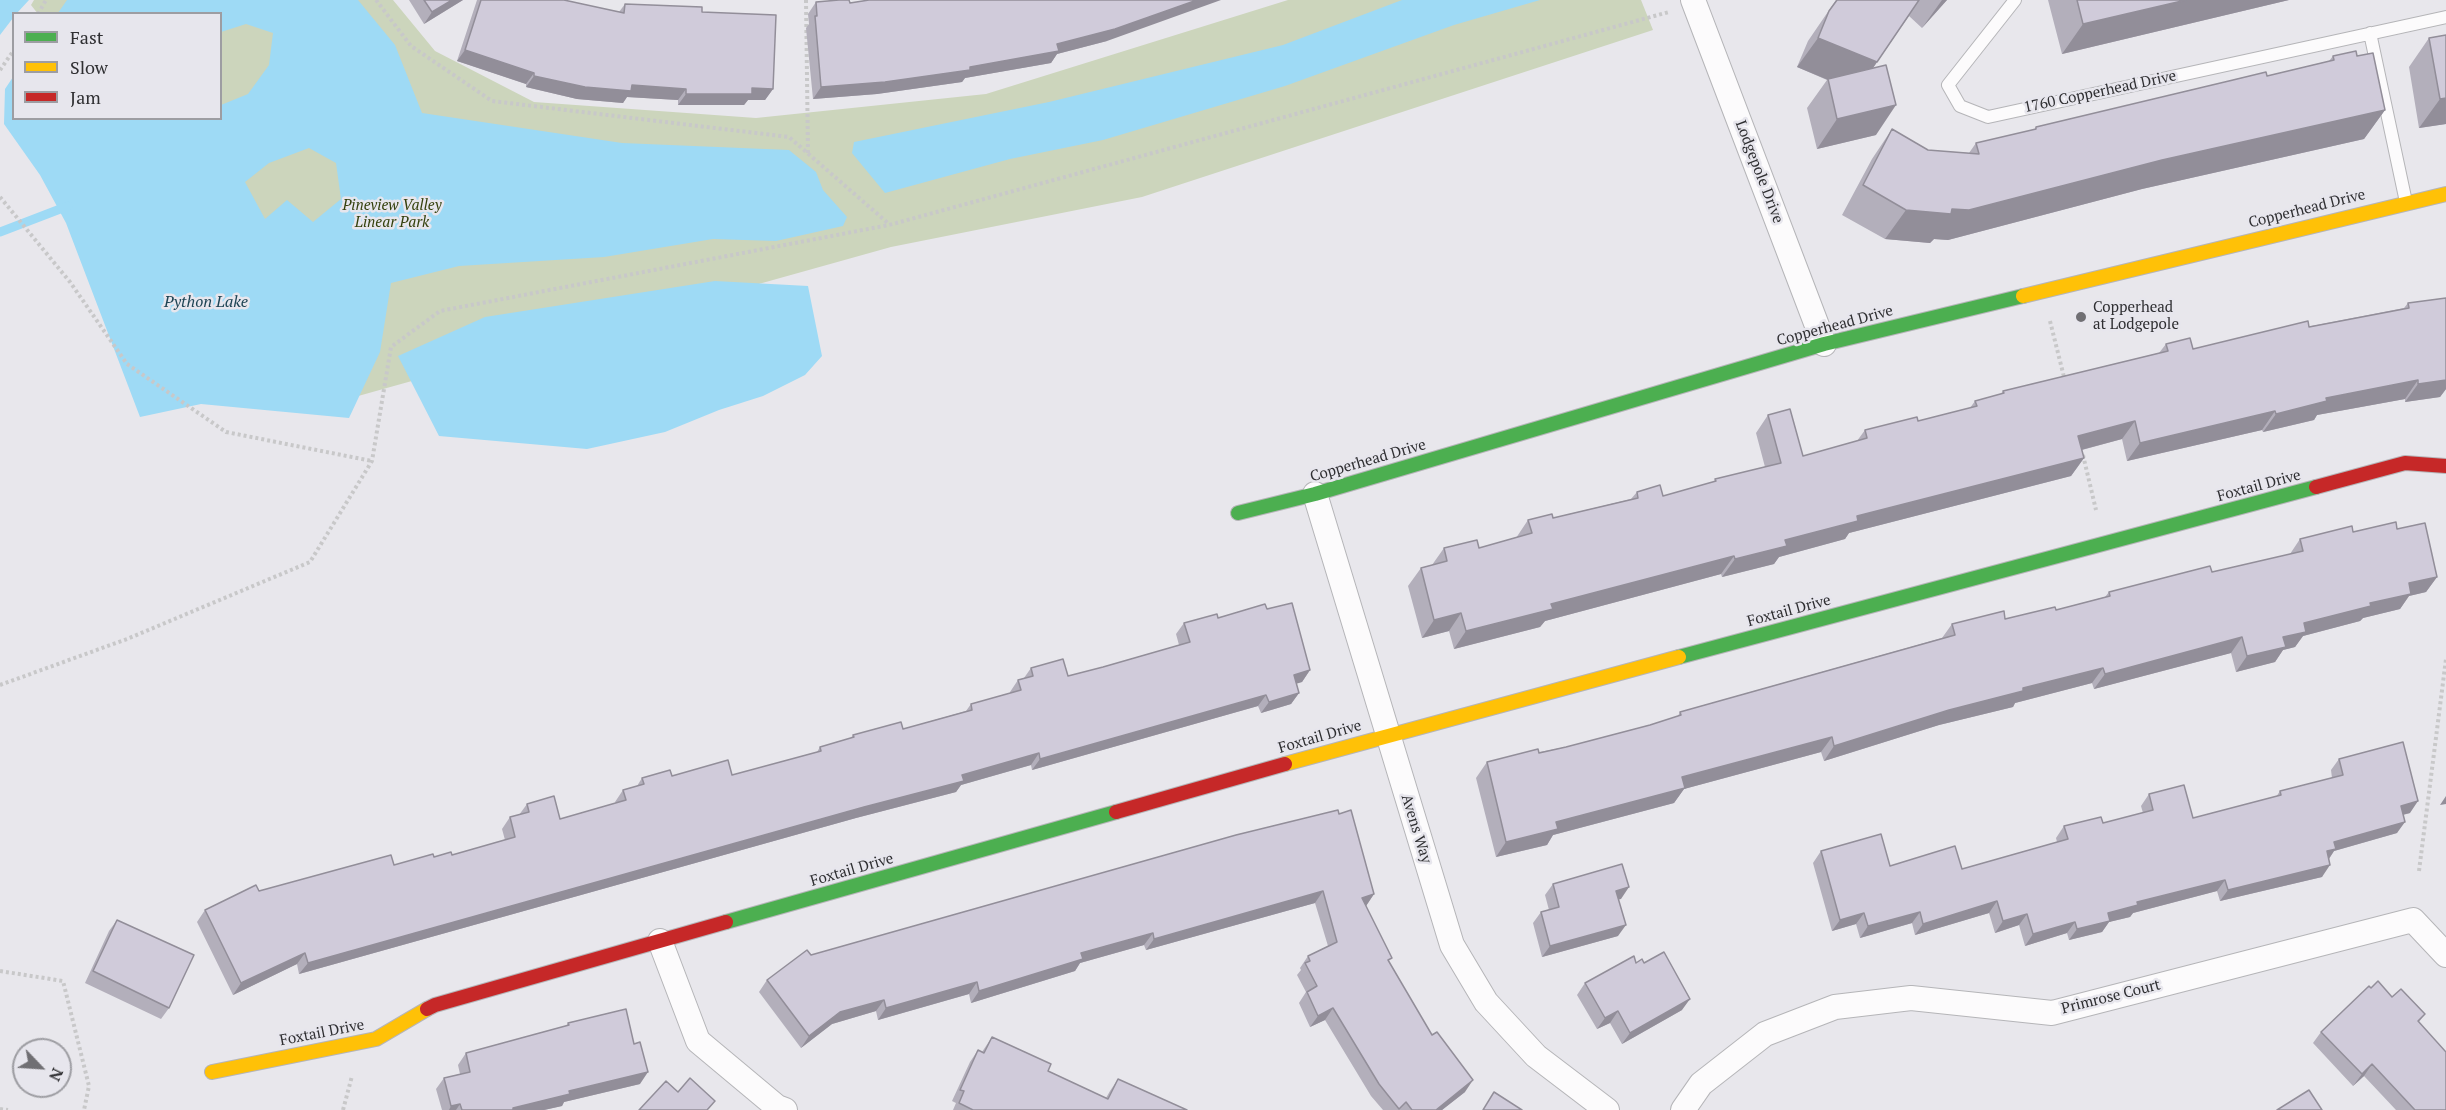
<!DOCTYPE html>
<html>
<head>
<meta charset="utf-8">
<style>
	body { margin:0 }
	#map { position:relative; width:2446px; height:1110px; overflow:hidden; background:#e8e7ec; font-family:"PT Serif",serif }
	canvas { display:block }
	.legend { position:absolute; left:12px; top:12px; width:210px; height:108px; box-sizing:border-box; background:#e7e6ed; border:2px solid #9d9da2; margin:0; padding:8px 10px; list-style:none; font-size:18px; color:#2f2f32 }
	.legend li { display:flex; align-items:center; gap:12px; height:30px }
	.legend b { width:30px; border:2px solid #9d9da2 }
	.north { position:absolute; left:12px; top:1038px; width:60px; height:60px; box-sizing:border-box; background:#e7e6ed; border:2px solid #9d9da2; border-radius:50%; rotate:115deg; font-size:16px; font-weight:700; line-height:24px; text-align:center; color:#2f2f32 }
	.north::after { content:''; display:block; margin:auto; width:21px; height:27px; background:#706f73; clip-path:polygon(50% 0,100% 100%,50% 72%,0 100%) }
</style>
</head>
<body>
<div id="map">
<canvas width="2446" height="1110"></canvas>
<ul class="legend">
<li><b style="height:8px;background:#4caf50"></b>Fast</li>
<li><b style="height:8px;background:#ffc107"></b>Slow</li>
<li><b style="height:8px;background:#c62828"></b>Jam</li>
</ul>
<div class="north">N</div>
</div>
<script>
const context = document.querySelector('canvas').getContext('2d');
context.lineJoin = 'round';
function fillPath(path, color) {
  context.fillStyle = color;
  context.fill(path, 'evenodd');
}
function trace(path, color, width, dash) {
  context.strokeStyle = color;
  context.lineWidth = width;
  context.lineCap = dash ? 'butt' : 'round';
  context.setLineDash(dash || []);
  context.stroke(path);
}
function drawText(font, color, halo, rows, align = 'center') {
  context.font = font + ' "PT Serif",serif';
  context.lineWidth = 5;
  context.setLineDash([]);
  context.textBaseline = 'middle';
  context.strokeStyle = halo;
  context.fillStyle = color;
  for (const [text, x, y, turn = 0] of rows) {
    context.save();
    context.translate(x, y);
    context.rotate((+turn || 0) * Math.PI / 180);
    context.textAlign = isNaN(turn) ? turn : align;
    if (halo) context.strokeText(text, 0, 0);
    context.fillText(text, 0, 0);
    context.restore();
  }
}
fillPath(new Path2D(`
	M34,0H393L435,51L534,102L756,118L986,94L1288,0H1641L1653,30L1142,197L891,247L326,405L220,118V14H38L31,5Z`), '#ccd5bc');
fillPath(new Path2D(`
	M0,0H29L17,13L14,14L13,18L0,35Z
	M67,0H358L395,45L422,113L622,143L789,150L816,172L823,190L847,217L843,226L776,241L713,239L604,257L459,266L391,283L380,352L349,418L201,404L140,417L66,223L40,175L4,124L5,89L13,77L14,118H220L221,105L248,94L269,65L273,33L246,24L221,32L220,14L58,13ZM309,148L336,163L341,199L313,222L287,200L265,219L245,182L269,163Z
	M1402,0H1540L1454,25L1285,86L1103,140L1010,159L885,193L852,153L854,142L1049,102L1283,45Z
	M715,281L808,286L822,356L805,375L763,396L719,410L665,432L587,449L439,436L398,356L485,317Z`), '#9edaf5');
trace(new Path2D(`
	M0,232L68,206`), '#9edaf5', 9);
const lane = new Path2D(`
	M2015,0L1948,85L1960,106L1988,117L2446,17
	M2370,33L2406,202`);
const street = new Path2D(`
	M1693,0L1824,344
	M1315,494L1452,945L1486,1002L1536,1056L1607,1110
	M660,941L698,1041L777,1107L785,1110
	M1683,1110L1701,1084L1765,1034L1835,1007L1911,998L2052,1013L2413,920L2446,955`);
const fast = new Path2D(`
	M1238,513L1315,494L1824,344L2023,296
	M1679,657L2316,487
	M726,922L1116,812`);
const slow = new Path2D(`
	M2023,296L2446,194
	M1285,764L1679,657
	M212,1072L376,1039L427,1009`);
const jam = new Path2D(`
	M2316,487L2405,463L2446,466
	M1116,812L1285,764
	M427,1009L435,1005L726,922`);
trace(lane, '#b5b5b8', 14);
trace(street, '#b5b5b8', 26);
trace(fast, '#b5b5b8', 16);
trace(slow, '#b5b5b8', 16);
trace(jam, '#b5b5b8', 16);
trace(new Path2D(`
	M376,0L411,46L492,101L789,137L889,224
	M806,0L808,154
	M38,14L46,0
	M0,70L14,50
	M0,197L70,282L127,364L226,432L372,461
	M2050,321L2065,381
	M2083,455L2096,510
	M0,685L127,639L310,562L372,461L391,347L440,311L889,225L1669,12
	M2419,871L2446,659
	M0,971L63,981L89,1086L84,1110
	M0,1109L8,1110
	M343,1110L352,1076`), '#c8c8c9', 4, [3, 3]);
trace(lane, '#fcfbfc', 12);
trace(street, '#fcfbfc', 24);
trace(fast, '#4caf50', 14);
trace(slow, '#ffc107', 14);
trace(jam, '#c62828', 14);
fillPath(new Path2D(`
	M409,0H463L424,24Z
	M477,0H564L619,12L625,4L702,12L773,89L765,100H748L744,105H678V100L627,97L623,103L577,99L526,87V84L457,61Z
	M1836,0H1947L1922,28L1909,16L1873,68L1876,135L1817,149L1807,108L1827,80L1797,67L1808,41Z
	M2048,0H2289L2062,54Z
	M816,2L850,3L1107,41L1057,54L1051,63L965,78L962,82L877,94L813,99L806,28L809,24L808,14Z
	M2446,35V124L2419,128L2409,67L2429,38Z
	M2333,56H2357L2385,110L2364,139L2142,189L1948,240L1934,239L1930,243L1885,239L1842,215L1872,159L1892,129L1928,150L1969,153L1976,143L2034,130L2036,127L2267,76L2329,61Z
	M2446,298V389L2440,397L2405,402V399L2317,415L2314,420L2263,432L2262,430L2127,461L2122,439L2082,450L2084,458L2071,476L1849,533L1845,539L1779,557L1774,564L1722,577L1721,574L1545,621L1540,627L1454,649L1449,631L1422,638L1408,586L1421,568L1432,565L1444,548H1479L1516,538L1528,520L1553,518L1631,499L1637,492L1663,496L1714,482L1715,479L1765,467L1756,433L1768,415L1803,456L1857,441L1865,430L1918,421L1970,408L1975,401L2001,394L2003,391L2159,353L2166,344L2193,349L2404,308L2408,303Z
	M2397,529L2437,577L2426,592L2409,596L2400,609L2363,618L2360,621L2303,636L2295,647L2283,650L2275,662L2236,672L2231,653L2094,689L2092,683L2015,703L2013,707L1939,725L1824,761L1821,752L1684,789L1674,803L1553,835L1547,845L1496,857L1476,778L1487,762L1566,747L1650,725L1678,716L1680,712L1942,638L1952,624L2005,619L2056,610L2105,597L2109,592L2212,572L2290,554L2300,539L2353,532Z
	M1267,609L1310,670L1302,682L1296,683L1299,693L1291,704L1261,713L1258,706L1032,770L1031,765L961,785L956,792L856,818L299,974L297,964L233,995L197,922L205,910L259,891L434,857L452,855L505,840L502,829L510,817L519,815L527,804L560,819L616,803L615,802L623,790L637,786L642,778L672,776L732,775L817,752L820,747L851,738L853,735L903,729L966,711L971,704L1010,693V692L1018,680L1024,678L1031,668L1068,676L1103,667L1179,645L1176,634L1184,623Z
	M2339,759L2410,813L2403,815L2397,833L2334,851L2329,859L2322,877L2220,901L2217,891L2133,913L2130,917L2109,922L2102,932L2069,940L2067,933L2025,946L2019,925L1995,933L1989,913L1915,935L1912,923L1860,938L1856,924L1832,931L1813,863L1821,851L1890,866L1962,869L2057,842L2056,838L2064,826L2103,823L2143,813L2141,806L2149,794L2193,818L2276,797L2280,791L2332,778L2331,770Z
	M1236,835L1374,894L1366,906L1389,962L1465,1092L1442,1110H1383L1371,1096L1325,1020L1310,1027L1299,1003L1306,992L1297,975L1301,970L1300,968L1308,956L1328,946L1315,903L1146,950L1144,945L1080,963L1075,971L971,1003L969,994L878,1020L876,1011L832,1024L801,1048L759,992L767,980L811,955Z
	M1553,884L1621,899H1619L1618,936L1542,957L1533,923L1541,912L1549,910L1545,895Z
	M117,920L169,1008L161,1019L85,983L109,931Z
	M1636,963H1644L1682,1010L1622,1044L1610,1023L1597,1029L1577,995L1585,983Z
	M2371,988L2392,997L2425,1014L2419,1022L2446,1110H2396L2364,1076L2353,1086L2313,1043L2321,1032Z
	M568,1023L640,1084L564,1102L562,1106L544,1110H442L436,1089L444,1078L460,1074L458,1065L466,1053L566,1026Z
	M992,1037L1048,1071L1106,1098L1110,1091L1118,1079L1187,1110H953L956,1103L952,1101L970,1062L978,1050L982,1052Z`), '#b3afbb');
fillPath(new Path2D(`
	M452,0H463L424,24L432,12Z
	M1197,0H1221L1107,41L1057,54L1051,63L965,78L962,82L877,94L813,99L821,87L970,67L1057,44Z
	M1942,0H1947L1922,28Z
	M2186,0H2289L2062,54L2083,24Z
	M1818,38L1877,62L1857,92L1797,67Z
	M465,50L534,73L526,84L457,61Z
	M534,76L632,85L686,89L678,100L627,97L623,103L577,99L526,87Z
	M752,88L773,89L765,100H748L744,105H678L686,94Z
	M2446,98V124L2419,128L2440,99Z
	M1896,105L1876,135L1817,149L1837,119Z
	M2385,110L2364,139L2142,189L1948,240L1934,239L1930,243L1885,239L1906,210L1952,209L2162,160Z
	M2446,374V389L2440,397L2405,402L2418,384Z
	M2418,380L2405,399L2317,415L2314,420L2263,432L2276,414L2326,398Z
	M2275,411L2262,430L2127,461L2140,443Z
	M2135,421L2122,439L2066,454L2078,436Z
	M2084,458L2071,476L1849,533L1845,539L1779,557L1774,564L1722,577L1735,559L1785,540L1857,516Z
	M1734,556L1721,574L1545,621L1540,627L1454,649L1466,631L1551,604Z
	M2437,577L2426,592L2409,596L2400,609L2363,618L2360,621L2303,636L2295,647L2283,650L2275,662L2236,672L2247,656L2283,637L2304,623L2370,603L2409,583Z
	M1461,613L1449,631L1422,638L1434,620Z
	M2242,637L2231,653L2094,689L2105,674Z
	M2103,668L2092,683L2015,703L2013,707L1939,725L1824,761L1834,746L1949,710L2023,688Z
	M1310,670L1302,682L1286,687L1294,675Z
	M1299,693L1291,704L1261,713L1269,702Z
	M1266,695L1258,706L1032,770L1040,759Z
	M1832,737L1821,752L1684,789L1674,803L1553,835L1547,845L1496,857L1506,842L1556,822L1682,777Z
	M1039,753L1031,765L961,785L956,792L856,818L299,974L308,963Z
	M2446,796V804L2440,805Z
	M2418,801L2410,813L2393,817L2401,806Z
	M2405,822L2397,833L2334,851L2328,860L2319,863L2334,842Z
	M2330,865L2322,877L2220,901L2228,890Z
	M2225,880L2217,891L2133,913L2130,917L2109,922L2102,932L2069,940L2077,929L2108,913L2137,902Z
	M1629,887L1621,899L1608,902L1616,891Z
	M1323,891L1315,903L1146,950L1154,939Z
	M1374,894L1366,906L1354,909L1362,898Z
	M1997,901L1989,913L1915,935L1923,924Z
	M1920,912L1912,923L1860,938L1868,926Z
	M1864,913L1856,924L1832,931L1840,920Z
	M2027,914L2019,925L1995,933L2003,921Z
	M2075,922L2067,933L2025,946L2033,934Z
	M1626,925L1618,936L1542,957L1550,946Z
	M1153,933L1144,945L1080,963L1075,971L971,1003L979,991L1081,953Z
	M305,953L297,964L233,995L241,983Z
	M977,982L969,994L878,1020L886,1008Z
	M1690,999L1682,1010L1622,1044L1630,1033Z
	M884,1000L876,1011L832,1024L801,1048L809,1036L840,1012Z
	M1333,1008L1325,1020L1310,1027L1318,1016Z
	M1618,1011L1610,1023L1597,1029L1605,1018Z
	M2372,1064L2364,1076L2353,1086L2362,1074Z
	M648,1072L640,1084L564,1102L562,1106L544,1110H512L513,1108L569,1091Z
	M1473,1080L1465,1092L1442,1110H1436Z
	M460,1104L456,1110H449L451,1106Z`), '#928e99');
const building = new Path2D(`
	M424,0H452L432,12Z
	M481,0H564L624,13L625,4L702,7V12L776,15L773,89L752,88V94H686V89L632,85L631,91L585,87L534,76V73L465,50Z
	M839,0H849L850,3L869,0H1197L1115,29L1057,44L1059,51L970,67V70L885,82L821,87L815,16H817L816,2Z
	M1837,0H1919L1877,62L1818,38L1829,11Z
	M2077,0H2186L2083,24Z
	M2446,35V98L2440,99L2429,38Z
	M2356,51L2357,56L2373,53L2385,110L2162,160L1969,210L1952,209L1951,214L1906,210L1863,185L1892,129L1928,150L1979,154L1976,143L2036,129V127L2233,80L2266,72L2267,76L2334,60L2333,56Z
	M1886,65L1896,105L1837,119L1828,79Z
	M2446,298V380L2418,384V380L2326,398L2327,401L2276,414L2275,411L2140,443L2135,421L2078,436L2084,458L1857,516L1858,521L1785,540L1787,546L1735,559L1734,556L1551,604L1553,609L1466,631L1461,613L1434,620L1421,568L1447,561L1444,548L1477,540L1479,548L1532,533L1528,520L1552,514L1553,518L1638,498L1637,492L1660,485L1663,496L1716,481L1715,479L1781,463L1768,415L1790,409L1803,456L1867,438L1865,430L1917,417L1918,421L1977,406L1975,401L2004,393L2003,391L2168,351L2166,344L2190,338L2193,349L2308,321L2309,327L2409,308L2408,303Z
	M2396,522L2397,529L2425,523L2437,577L2409,583L2411,594L2370,603L2371,606L2304,623L2306,632L2283,637L2286,647L2247,656L2242,637L2105,674L2103,668L2023,688V691L1949,710L1834,746L1832,737L1682,777L1685,788L1556,822L1558,829L1506,842L1487,762L1538,749L1539,753L1566,747L1650,725L1681,715L1680,712L1955,635L1952,624L2004,611L2005,619L2055,607L2056,610L2110,596L2109,592L2210,566L2212,572L2303,551L2300,539L2352,526L2353,532Z
	M1292,603L1310,670L1294,675L1299,693L1269,702L1266,695L1040,759L1039,753L962,775L964,781L864,807L308,963L305,953L241,983L205,910L256,885L259,891L391,855L394,865L433,854L434,857L451,852L452,855L515,837L510,817L529,812L527,804L554,796L560,819L626,800L623,790L644,784L642,778L670,770L672,776L728,760L732,775L821,751L820,747L854,737L853,735L901,722L903,729L972,710L971,704L1021,690L1018,680L1033,676L1031,668L1063,659L1068,676L1103,667L1190,642L1184,623L1217,614L1218,618L1265,604L1267,609Z
	M2403,742L2418,801L2401,806L2405,822L2334,842L2336,849L2327,851L2330,865L2228,890L2225,880L2137,902L2138,905L2108,913L2110,921L2077,929L2075,922L2033,934L2027,914L2003,921L1997,901L1923,924L1920,912L1868,926L1864,913L1840,920L1821,851L1881,834L1890,866L1955,846L1962,869L2068,839L2064,826L2101,817L2103,823L2153,810L2149,794L2184,785L2193,818L2281,795L2280,791L2343,775L2339,759Z
	M1338,810L1339,814L1351,810L1374,894L1362,898L1392,958L1388,960L1432,1035L1437,1032L1473,1080L1436,1110H1412L1406,1102L1399,1109L1379,1084L1333,1008L1318,1016L1307,992L1317,986L1305,963L1310,961L1308,956L1337,942L1323,891L1154,939L1153,933L1081,953L1083,959L979,991L977,982L886,1008L884,1000L840,1012L809,1036L767,980L807,950L811,955L1236,835Z
	M1622,864L1629,887L1616,891L1626,925L1550,946L1541,912L1559,907L1553,884Z
	M117,920L194,955L169,1008L93,971Z
	M1664,952L1690,999L1630,1033L1618,1011L1605,1018L1585,983L1634,956L1636,963L1642,959L1644,963Z
	M2378,981L2392,997L2401,989L2425,1014L2418,1021L2446,1052V1110H2415L2372,1064L2362,1074L2321,1032L2369,986L2371,988Z
	M626,1009L634,1044L640,1042L648,1072L569,1091L570,1094L513,1108V1110H462L460,1104L451,1106L444,1078L470,1072L466,1053L569,1025L568,1023Z
	M992,1037L1051,1064L1048,1071L1108,1099L1118,1079L1187,1110H973L959,1103L964,1091L960,1090L978,1050L984,1053Z
	M690,1078L715,1101L707,1110H639L666,1081L678,1092Z
	M2309,1090L2322,1110H2277Z
	M1494,1092L1522,1110H1483Z`);
fillPath(building, '#d0cbda');
trace(building, '#928e99', 1.5);
for (const [x, y, r, color] of [
	[2081,317,6,"#706f73"]
]) {
  const dot = new Path2D();
  dot.arc(x, y, r, 0, 2 * Math.PI);
  context.fillStyle = color;
  context.fill(dot);
  trace(dot, '#e7e6ed', 2);
}
drawText('15px', '#2f2f32', '#e7e6ed', [
	["1760 Copperhead Drive",2100,92,-12],
	["Lodgepole Drive",1759,172,69],
	["Copperhead Drive",2307,209,-14],
	["Copperhead Drive",1835,326,-15],
	["Copperhead Drive",1368,461,-16],
	["Foxtail Drive",2259,486,-15],
	["Foxtail Drive",1789,611,-15],
	["Foxtail Drive",1320,737,-16],
	["Avens Way",1416,829,73],
	["Foxtail Drive",852,870,-16],
	["Primrose Court",2111,997,-14],
	["Foxtail Drive",322,1033,-11]
]);
drawText('italic 15px', '#34410d', '#e7e6ed', [
	["Pineview Valley",392,206],
	["Linear Park",392,223]
]);
drawText('15px', '#2f2f32', '#e7e6ed', [
	["Copperhead",2093,308],
	["at Lodgepole",2093,325]
], 'left');
drawText('italic 16px', '#1e4454', '#e7e6ed', [
	["Python Lake",206,302]
]);
</script>
</body>
</html>
